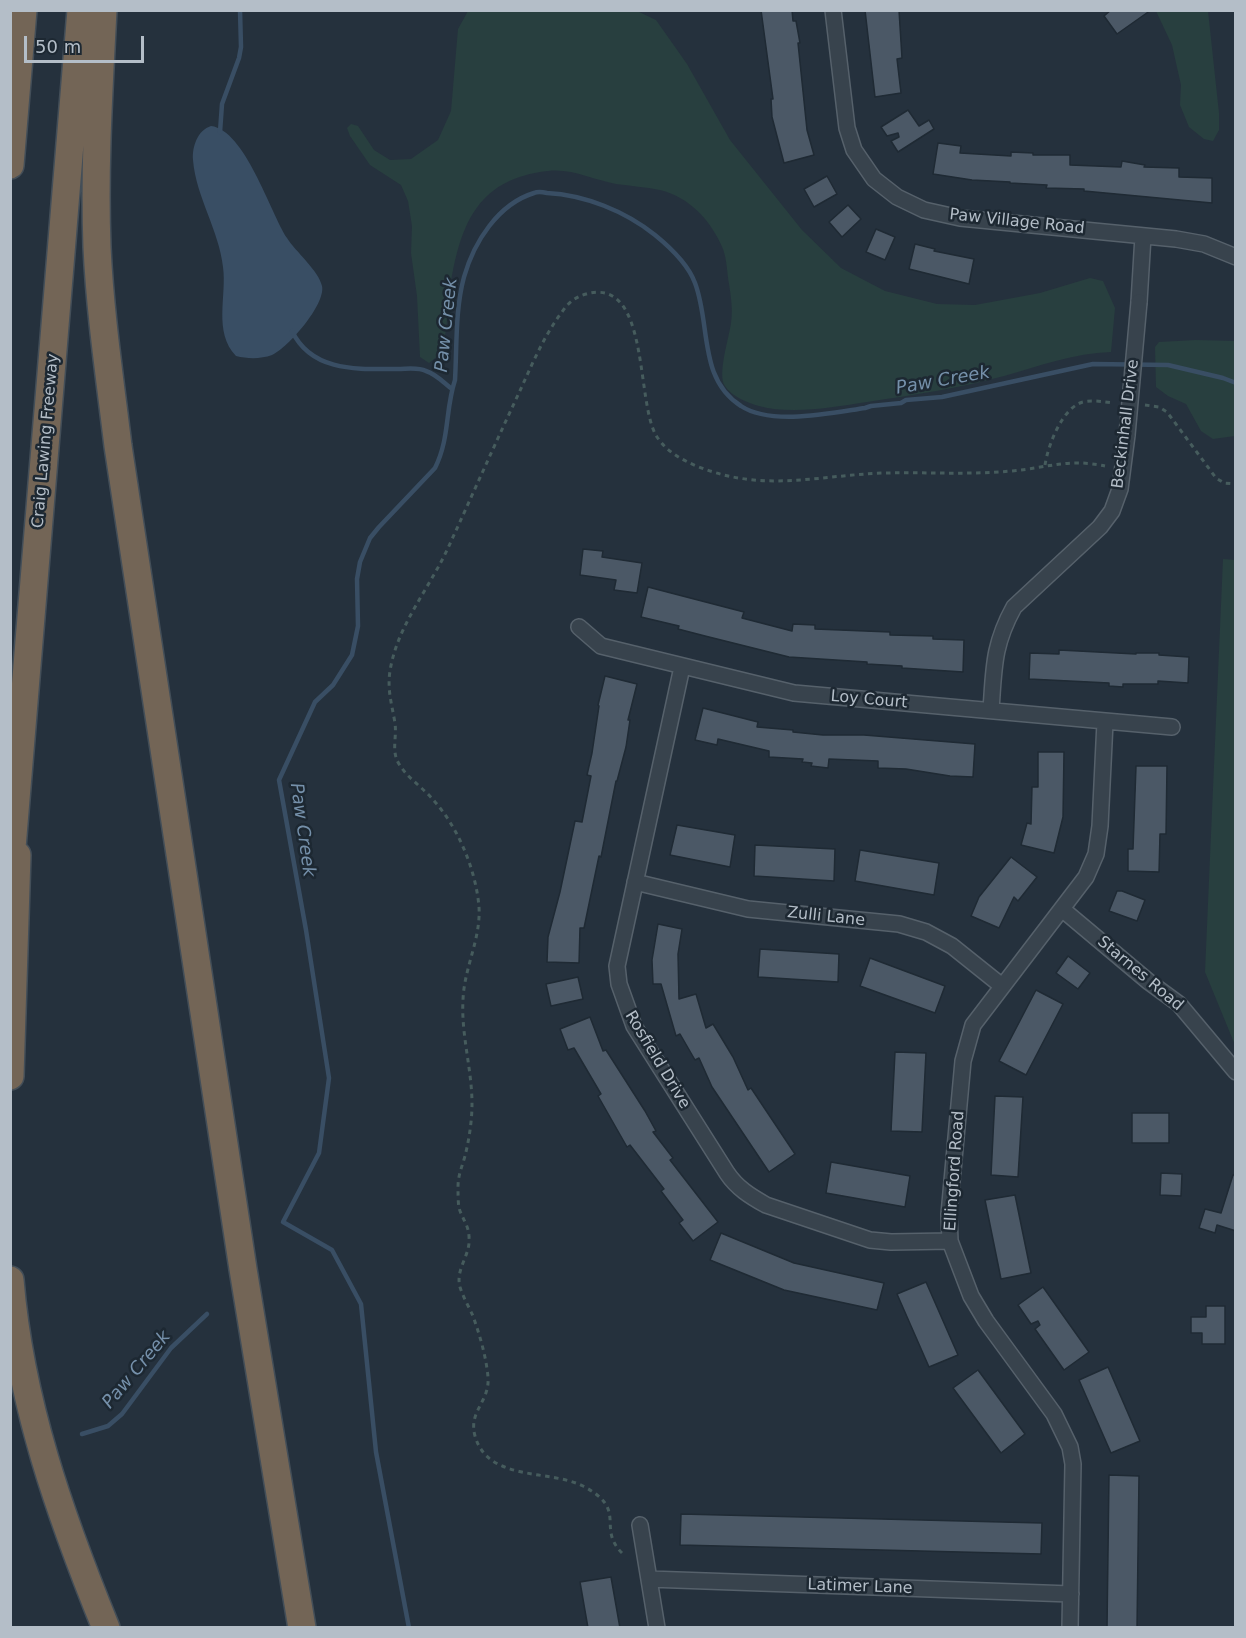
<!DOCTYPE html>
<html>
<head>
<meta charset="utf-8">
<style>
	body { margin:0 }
	#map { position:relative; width:1246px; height:1638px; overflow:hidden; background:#25313d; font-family:"DejaVu Sans",sans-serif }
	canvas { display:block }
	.frame { position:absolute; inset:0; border:12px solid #b4bec8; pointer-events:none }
	.scale { position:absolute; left:24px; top:36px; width:120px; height:27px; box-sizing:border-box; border:3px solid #b4bec8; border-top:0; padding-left:8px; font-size:18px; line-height:21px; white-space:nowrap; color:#b4bec8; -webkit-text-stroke:4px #1d2832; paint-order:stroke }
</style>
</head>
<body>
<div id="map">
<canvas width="1246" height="1638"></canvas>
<div class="frame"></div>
<div class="scale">50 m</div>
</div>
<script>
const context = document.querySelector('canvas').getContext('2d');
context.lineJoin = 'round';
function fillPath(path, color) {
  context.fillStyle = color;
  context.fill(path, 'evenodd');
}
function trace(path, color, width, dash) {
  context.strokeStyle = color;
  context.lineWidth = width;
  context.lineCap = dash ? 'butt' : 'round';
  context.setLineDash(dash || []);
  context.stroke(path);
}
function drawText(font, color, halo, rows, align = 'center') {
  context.font = font + ' "DejaVu Sans",sans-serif';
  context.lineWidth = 5;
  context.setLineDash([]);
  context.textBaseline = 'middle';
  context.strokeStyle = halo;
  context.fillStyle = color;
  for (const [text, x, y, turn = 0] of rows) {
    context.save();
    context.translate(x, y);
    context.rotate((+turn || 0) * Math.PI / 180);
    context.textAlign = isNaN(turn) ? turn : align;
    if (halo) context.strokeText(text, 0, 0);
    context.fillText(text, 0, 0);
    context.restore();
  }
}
fillPath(new Path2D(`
	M468,11H637L656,20L687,64L730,140L802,230L841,268L885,291L937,304L975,305L1040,293L1090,278L1103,281L1115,308L1111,352C1074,353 1039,366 1004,376C959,388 914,395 867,402C833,407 793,415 759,406C748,403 731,396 725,386C717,375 729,338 731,323C733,311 731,296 729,284C727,273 727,260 723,249C712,222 690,197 660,190C645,187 631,186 616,184C594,180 571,168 548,171C474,179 459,229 449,294C447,312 448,335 440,353C438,356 433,360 429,363L420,357L417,296L411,253L412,226L408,201L401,185L370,165L350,136L347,128L351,124L358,126L374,150L390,160L411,159L438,140L451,111L458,29Z
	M1156,11H1208L1219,113V130L1213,141L1204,139L1189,127L1180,105L1181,85L1172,45Z
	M1196,340L1235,341V436L1213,439L1201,431L1186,404L1168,396L1156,387L1155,347L1159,342Z
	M1223,559L1236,560L1235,1045L1205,972Z`), '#283f3f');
fillPath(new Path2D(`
	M211,126C245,130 270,212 287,238C295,251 319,271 322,286C326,304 288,348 272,355C261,359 248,359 236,356C213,332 227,296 223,267C219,230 196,197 193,160C192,146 198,130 211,126Z`), '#394e64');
trace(new Path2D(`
	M220,132L222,104L239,58L241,47L240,10
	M292,331C312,373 360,369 398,369C407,369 418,367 426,371C436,374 444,383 452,389
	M82,1434L108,1426L122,1414L171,1348L207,1314
	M409,1628L376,1452L361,1304L332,1250L283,1222L319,1153L329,1078L306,930L279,780L315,702L333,685L352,655L358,626L357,579L360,562L370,538L379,527L435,468C450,438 445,410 455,380C457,347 455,310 464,277C474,242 498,204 534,193C538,191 543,192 547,193C585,195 625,211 655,235C671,248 688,264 695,283C711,325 698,379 741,406C771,426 831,413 865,408L871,406L901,403L906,400L942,397L1093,364L1168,365L1223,378L1236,383`), '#394e64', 4.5);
const building = new Path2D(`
	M761,10H792L793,21H796L800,43H798L807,130L814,155L784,163L772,117L771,99H773Z
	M865,10H899L902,58L897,59L901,93L875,97Z
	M1111,10H1151L1117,34L1104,16Z
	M908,110L919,126L929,120L934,129L898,152L891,141L899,137L898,133L887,136L881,127Z
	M938,143L961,146L960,153L1011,156V152L1033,153V155H1070V165L1121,167L1122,161L1145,165L1144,167L1179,168V177L1212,178V203L1084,191V189L1046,188L1047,185L1010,183V182L972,180L933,174Z
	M827,176L837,194L814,207L804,189Z
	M848,205L861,219L842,237L829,222Z
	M876,229L895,237L885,260L866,252Z
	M915,244L935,249L934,251L974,259L969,284L909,269Z
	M583,549L603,551L602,557L642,563L637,593L614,590L616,580L580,575Z
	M648,587L744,612L742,618L792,631L793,624L815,625V629L890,632V635L933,636V639L964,640L963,672L902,668V666L867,664V662L789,657L705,636L678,629L679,626L641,617Z
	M1059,650L1136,654V653H1159V655L1189,657L1188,683L1158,681V684H1123V687L1109,686V683L1029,679L1030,653L1059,654Z
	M605,676L637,684L628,720H630L626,747L617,781H616L601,857L599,856L584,928H580L579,963L547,962L548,937L560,892L575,821L582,822L591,776L587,775L592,753L599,706L598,705Z
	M703,708L758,722L757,727L793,730V732L823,735H864L975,744L973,777L950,776L906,769L878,768V761L829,759L828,768L811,766L812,763L802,762L803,759L769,757V751L718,739L717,745L695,740Z
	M1038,752H1064L1063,817L1054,853L1021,845L1027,823L1031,824L1032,787H1038Z
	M1136,766H1167L1166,834H1160L1159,872L1128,871V849H1133Z
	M677,825L735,835L730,867L670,855Z
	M755,845L835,849L834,881L754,876Z
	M860,850L939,863L934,895L855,881Z
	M1011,857L1037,877L1018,901L1014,897L999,928L971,916L979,897Z
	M1117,891H1122L1145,900L1137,921L1109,911Z
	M658,924L682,929L678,954L679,999L696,994L706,1028L713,1024L733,1057L748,1090L751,1088L795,1154L769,1172L712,1087L699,1058L695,1060L680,1034L676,1036L661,984H653L652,960Z
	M760,949L839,954L838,982L758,977Z
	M1068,956L1090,973L1078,989L1056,973Z
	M870,958L945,986L935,1013L860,986Z
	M578,977L583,999L551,1006L546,984Z
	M1036,990L1063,1004L1026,1075L999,1061Z
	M590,1017L603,1051L606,1050L645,1111L656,1131L653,1132L673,1158L670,1160L718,1222L693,1241L679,1223L683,1220L661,1191L664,1189L630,1145L627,1147L598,1096L601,1094L574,1048L568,1050L560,1029Z
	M895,1052L926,1053L922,1132L891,1131Z
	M995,1096L1023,1097L1018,1177L991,1175Z
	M1132,1113H1169V1143H1132Z
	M831,1162L910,1176L905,1207L826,1193Z
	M1161,1173L1182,1174L1181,1196L1160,1195Z
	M1233,1175H1236V1231L1217,1225L1215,1233L1199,1228L1205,1209L1221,1213Z
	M1015,1195L1031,1273L1001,1279L985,1200Z
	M721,1233L794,1263L884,1283L877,1310L784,1290L710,1260Z
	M926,1282L958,1355L929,1367L897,1294Z
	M1043,1287L1089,1352L1064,1370L1035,1329L1040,1325L1038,1321L1031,1324L1018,1305Z
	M1206,1306H1225V1344H1202V1333H1191V1317H1206Z
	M1108,1367L1140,1441L1111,1453L1079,1380Z
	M978,1370L1025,1434L1001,1453L953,1388Z
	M1109,1475L1139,1476L1137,1628H1107Z
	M681,1514L1042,1523L1041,1554L680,1545Z
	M611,1577L620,1628H588L580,1582Z`);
fillPath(building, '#4b5866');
trace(building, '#1f2a34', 1.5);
const minor = new Path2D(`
	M833,10L847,128L854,150L874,179L897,197L924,210L960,218L1176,239L1204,244L1236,257
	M1139,302L1143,236
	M579,627L601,646L794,693L1172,727
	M682,667L617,966L619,984L634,1026L727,1173C737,1188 750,1196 766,1205L870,1240L891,1242L950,1241
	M991,710C994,668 993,645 1014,607L1100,527L1112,511L1120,489L1127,435
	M635,882L748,909L899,924L926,932L952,946L1002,986
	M1062,909L1149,982L1179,1004L1236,1072
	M640,1525L657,1628
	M649,1579L1071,1594
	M1070,1628L1073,1464L1070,1447L1054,1414L986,1321L971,1296L950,1241L949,1214L963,1061L973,1025L1086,877L1096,854L1100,826L1105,722`);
const motorway = new Path2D(`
	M103,10C99,89 94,168 97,247C100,313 110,380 118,446L243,1269L302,1628
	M10,165L23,10
	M10,872L81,10
	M10,1076L17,855
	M10,1280C20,1402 60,1515 106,1628`);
trace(minor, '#56616b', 18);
trace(motorway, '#434e58', 30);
trace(new Path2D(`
	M1145,405L1159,407L1167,412L1216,478L1224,483L1236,484
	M1045,465C1048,446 1061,411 1080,403C1090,399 1104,402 1114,403
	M622,1553C596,1527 629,1510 583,1486C549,1469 488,1482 475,1436C468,1411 490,1402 488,1377C486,1356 480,1336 473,1316C469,1307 463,1297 460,1287C455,1269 471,1255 469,1237C469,1226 462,1218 459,1208C458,1203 458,1191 458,1187C458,1175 462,1167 465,1156C469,1140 472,1121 472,1104C472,1069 461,1035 463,1000C464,968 481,939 479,907C476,871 459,829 435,802C424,788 408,779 399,764C391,751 397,738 395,723C392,705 387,690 390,671C397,626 429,589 448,548C471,498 494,446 518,395C531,367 543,337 562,312C568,303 575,297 586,294C651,276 635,403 657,437C667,452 682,460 699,467C765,493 818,475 885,473C927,472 970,475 1011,471C1048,468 1067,458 1105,466`), '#465c5d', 3, [4.5, 4.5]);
trace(minor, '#38434d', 15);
trace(motorway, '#736556', 27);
const minorBridge = new Path2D(`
	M1127,435L1139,302`);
trace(minorBridge, '#56616b', 18, []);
trace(minorBridge, '#38434d', 15);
drawText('16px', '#b4bec8', '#1d2832', [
	["Paw Village Road",1017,222,6],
	["Beckinhall Drive",1126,424,-83],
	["Craig Lawing Freeway",46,441,-85],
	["Loy Court",869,700,5],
	["Zulli Lane",826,917,6],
	["Starnes Road",1140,974,40],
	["Rosfield Drive",657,1060,59],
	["Ellingford Road",955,1171,-86],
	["Latimer Lane",860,1587,2]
]);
drawText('italic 18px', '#7590aa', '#1d2832', [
	["Paw Creek",447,325,-84],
	["Paw Creek",943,381,-10],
	["Paw Creek",302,830,82],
	["Paw Creek",137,1370,-50]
]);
</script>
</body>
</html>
